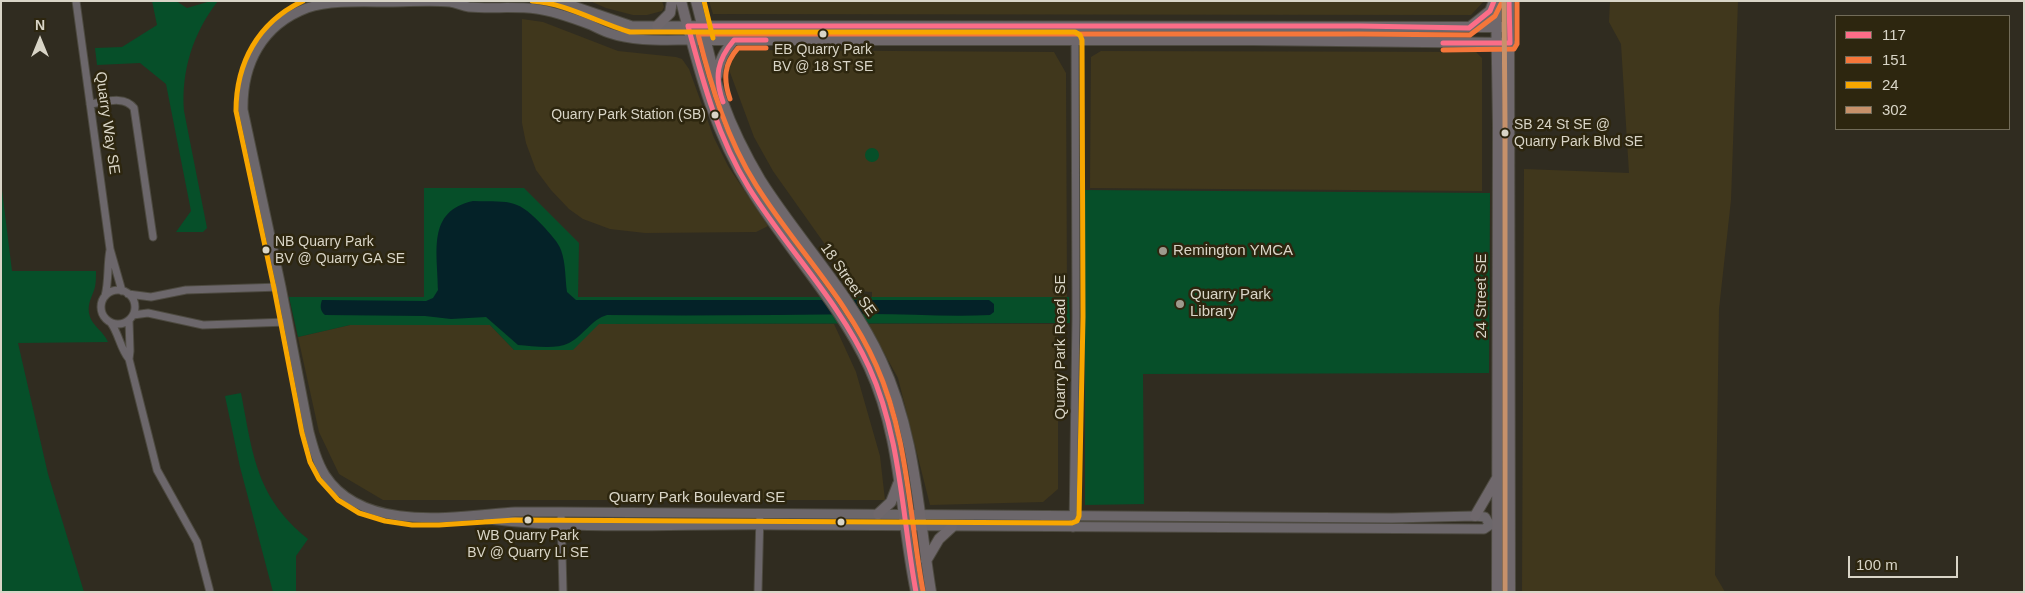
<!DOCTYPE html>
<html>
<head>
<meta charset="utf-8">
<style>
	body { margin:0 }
	#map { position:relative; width:2025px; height:593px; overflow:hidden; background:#302c20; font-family:Arial,sans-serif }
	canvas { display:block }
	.frame { position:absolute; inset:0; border:2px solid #d9d5c7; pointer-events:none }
	.legend { position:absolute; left:1835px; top:15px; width:175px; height:115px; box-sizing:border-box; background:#2d260f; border:1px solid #726c59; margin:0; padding:6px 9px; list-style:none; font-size:15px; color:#d9d5c7 }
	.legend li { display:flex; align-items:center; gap:10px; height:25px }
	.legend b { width:25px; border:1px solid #726c59 }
	.north { position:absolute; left:15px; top:15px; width:50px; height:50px; -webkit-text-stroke:4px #2d260f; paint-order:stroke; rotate:0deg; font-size:14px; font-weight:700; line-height:20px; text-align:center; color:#d9d5c7 }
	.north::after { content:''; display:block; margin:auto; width:18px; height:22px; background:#d9d5c7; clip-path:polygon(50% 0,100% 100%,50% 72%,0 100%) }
	.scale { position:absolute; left:1848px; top:556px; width:110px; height:22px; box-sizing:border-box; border:2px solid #d9d5c7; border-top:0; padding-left:6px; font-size:15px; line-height:18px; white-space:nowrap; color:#d9d5c7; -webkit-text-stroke:4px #2d260f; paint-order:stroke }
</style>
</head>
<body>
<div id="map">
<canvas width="2025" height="593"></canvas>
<div class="frame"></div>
<ul class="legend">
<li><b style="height:6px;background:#fb6d88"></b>117</li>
<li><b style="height:6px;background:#f5763a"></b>151</li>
<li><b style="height:6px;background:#f7a600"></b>24</li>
<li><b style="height:6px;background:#c7916a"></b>302</li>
</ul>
<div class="north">N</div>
<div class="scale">100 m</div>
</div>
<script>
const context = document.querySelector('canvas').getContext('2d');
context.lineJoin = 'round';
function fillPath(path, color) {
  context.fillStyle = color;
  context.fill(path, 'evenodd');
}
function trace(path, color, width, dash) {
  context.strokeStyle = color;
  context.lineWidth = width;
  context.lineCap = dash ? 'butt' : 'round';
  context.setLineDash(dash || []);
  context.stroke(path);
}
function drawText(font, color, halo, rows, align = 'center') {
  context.font = font + ' Arial,sans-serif';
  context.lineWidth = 5;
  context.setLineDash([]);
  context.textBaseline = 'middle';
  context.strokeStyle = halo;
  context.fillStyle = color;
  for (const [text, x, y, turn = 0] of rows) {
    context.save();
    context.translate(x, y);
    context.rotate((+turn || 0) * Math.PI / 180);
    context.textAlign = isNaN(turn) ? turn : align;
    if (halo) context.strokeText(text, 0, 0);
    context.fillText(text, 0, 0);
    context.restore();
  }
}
fillPath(new Path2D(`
	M590,1H662L664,7L662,11L647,15H633L606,8Z
	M709,1H1484L1471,15L713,14Z
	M1610,1H1738L1731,200L1719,309L1715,575L1725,592H1522L1524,169L1629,173L1621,44L1609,22Z
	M522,19L543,22L618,51L676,57L682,59L689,69L714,138L728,166L768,226L756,232L645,233L610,229L583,219L569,209L551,190L536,170L526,143L522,123Z
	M738,50L1054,52L1066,73L1067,297H872V292L858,291L773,171L754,137L728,67L733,52Z
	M1101,51L1476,52L1482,58V191L1090,188L1091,57Z
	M599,324H834L856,372L880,456L885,500H383L339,474L319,432L298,337L350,325H490L514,350Z
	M868,324H1058V489L1043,502L930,505L898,378Z`), '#40371c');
fillPath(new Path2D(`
	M152,1H176L187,8L211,1H218C193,33 181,71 184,111L207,228L203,232H176L191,211L166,84L140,63L97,65L95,48L122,47L157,25Z
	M865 155a7 7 0 1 1 14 0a7 7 0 1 1-14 0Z
	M1,182L12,271H96C96,276 96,282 95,287C92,298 86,304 90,317C93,326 104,332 108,342L18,343L48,474L84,592H1Z
	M424,188H524L579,243L578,297H1069L1070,323L599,324L573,350H514L490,325H350L298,337L289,297H424Z
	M1085,190L1490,193L1489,373L1143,374L1144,504L1085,505Z
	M241,393C253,455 256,497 308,539L296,556V592H273L240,467L225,396Z`), '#064f29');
fillPath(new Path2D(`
	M473,201C513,202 517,198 545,228C551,235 558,242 561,250C566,264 565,278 567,292L576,300H989L994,304V312L990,315C950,317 910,314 869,314C782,315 694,316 607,315C592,319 583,336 569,343C555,350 533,346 518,345L486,317L451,319L425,316L325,315C320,311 320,306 322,300L426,301L433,298L438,290C438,253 426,211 473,201Z`), '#042228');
const minor = new Path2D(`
	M76,1L110,249L122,291
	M90,104C105,102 124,95 134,108L153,237
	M101 307a17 17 0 1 1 34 0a17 17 0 1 1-34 0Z
	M128,294L151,297L186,290L281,287
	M105,296C109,281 107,265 110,250
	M133,315L148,313L203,325L287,322
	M111,323C119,334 120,348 129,359L157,470L197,542L210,592
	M129,359L130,351L129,320
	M561,512L563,592
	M1073,528L1076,317L1075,27
	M758,592L760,513`);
const tertiary = new Path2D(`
	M559,1L632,26H688
	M691,40C663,40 635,42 609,33C603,31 597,28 591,25C575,19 554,11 537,9C514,6 491,9 469,7C462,6 457,3 450,2C431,0 409,2 390,2C364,2 331,0 307,8C262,25 242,64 243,110L281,287L309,432C313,447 317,462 325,475C363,534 457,516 515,512C530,512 546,512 561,512L1392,518L1475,516L1485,517L1490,525
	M488,519C587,531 688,523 788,525C1020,528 1252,526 1484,529L1490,525H1496`);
const secondary = new Path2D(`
	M681,1C698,66 713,130 750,188C787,249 839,302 869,367C902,438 900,517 916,592
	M696,1C705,34 711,68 722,100C732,128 746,156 761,181C799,241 852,296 881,360C916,434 918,513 931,592
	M1496,1L1498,125L1497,592
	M1509,1L1510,592
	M657,26L670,13L672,1
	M688,26L1509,27
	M1470,27L1490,11L1494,1
	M691,40H1252L1510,43
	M717,76C719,61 724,52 734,40
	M878,514L891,502L898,484
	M1475,516L1497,478
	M926,561L939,539L952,527`);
trace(minor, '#4d4a40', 9);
trace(tertiary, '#4d4a40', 11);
trace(secondary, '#4d4a40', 12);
trace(minor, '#6c676b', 7);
trace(tertiary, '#6c676b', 9);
trace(secondary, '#6f686c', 10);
trace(new Path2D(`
	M1443,43H1510L1509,1
	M723,102C714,77 717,60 734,40H766
	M916,592C902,517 901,437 869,367C839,301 787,249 749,188C718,138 703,82 688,26H1360L1469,28L1490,11L1494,1`), '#fb6d88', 5);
trace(new Path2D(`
	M1443,50L1514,49L1517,44V1
	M730,99C723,79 724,64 738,48H766
	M923,591C909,515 908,436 876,365C847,299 794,246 756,185C727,139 711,86 698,34H1360L1470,35L1495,16L1501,4`), '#f5763a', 5);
trace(new Path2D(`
	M303,1C258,22 236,63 236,111L274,288L302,433L310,462L319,479L338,500L359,513L385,521L412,525H439L515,520L1072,523L1077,521L1079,516L1083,317L1082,40L1080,35L1075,32H630C598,23 566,3 532,1
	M704,1L713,38`), '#f7a600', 5);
trace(new Path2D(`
	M1504,1L1505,125V592`), '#c7916a', 5);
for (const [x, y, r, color] of [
	[823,34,4.5,"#d9d5c7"],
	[715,115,4.5,"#d9d5c7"],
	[1505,133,4.5,"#d9d5c7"],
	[266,250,4.5,"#d9d5c7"],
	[1163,251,5,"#9e9a8d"],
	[1180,304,5,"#9e9a8d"],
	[528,520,4.5,"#d9d5c7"],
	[841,522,4.5,"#d9d5c7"]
]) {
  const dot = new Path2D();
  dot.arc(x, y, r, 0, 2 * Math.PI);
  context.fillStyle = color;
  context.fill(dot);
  trace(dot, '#2d260f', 2);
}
drawText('14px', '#d9d5c7', '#2d260f', [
	["EB Quarry Park",823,50],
	["BV @ 18 ST SE",823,67],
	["Quarry Park Station (SB)",706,115,"right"],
	["SB 24 St SE @",1514,125,"left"],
	["Quarry Park Blvd SE",1514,142,"left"],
	["NB Quarry Park",275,242,"left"],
	["BV @ Quarry GA SE",275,259,"left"],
	["WB Quarry Park",528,536],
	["BV @ Quarry LI SE",528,553]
]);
drawText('15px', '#d9d5c7', '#2d260f', [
	["Quarry Way SE",107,123,82],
	["18 Street SE",848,280,55],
	["24 Street SE",1482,296,-90],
	["Quarry Park Road SE",1061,347,-90],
	["Quarry Park Boulevard SE",697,498]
]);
drawText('15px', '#d9d5c7', '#2d260f', [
	["Remington YMCA",1173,251],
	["Quarry Park",1190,295],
	["Library",1190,312]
], 'left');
</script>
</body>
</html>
